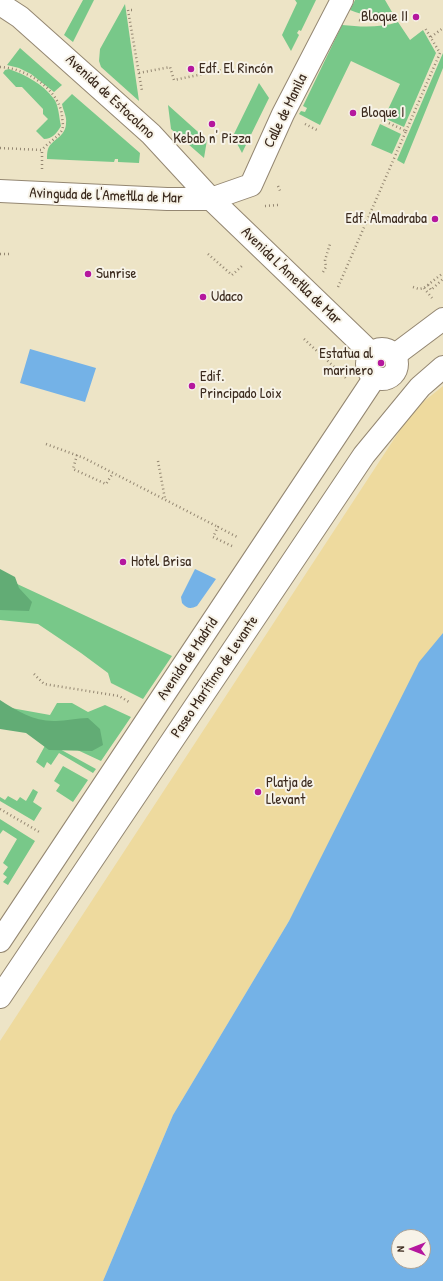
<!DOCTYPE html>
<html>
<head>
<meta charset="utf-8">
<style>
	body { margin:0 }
	#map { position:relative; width:443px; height:1281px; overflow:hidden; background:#ede4c6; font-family:"Patrick Hand",sans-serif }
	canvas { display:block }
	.north { position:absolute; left:391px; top:1229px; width:40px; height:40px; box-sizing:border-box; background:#f7f3e8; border:1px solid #aca397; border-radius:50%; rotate:270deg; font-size:11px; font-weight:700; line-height:16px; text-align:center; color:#3b2a1e }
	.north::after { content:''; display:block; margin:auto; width:14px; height:18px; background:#b5179e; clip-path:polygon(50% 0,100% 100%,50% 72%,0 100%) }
</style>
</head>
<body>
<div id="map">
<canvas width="443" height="1281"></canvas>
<div class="north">N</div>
</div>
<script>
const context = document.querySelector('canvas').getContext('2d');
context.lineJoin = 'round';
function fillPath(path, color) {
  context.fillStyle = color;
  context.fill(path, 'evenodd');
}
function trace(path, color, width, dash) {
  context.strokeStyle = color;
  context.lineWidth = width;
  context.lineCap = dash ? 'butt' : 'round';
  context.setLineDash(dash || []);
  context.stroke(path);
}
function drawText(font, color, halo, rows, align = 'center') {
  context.font = font + ' "Patrick Hand",sans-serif';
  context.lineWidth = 4;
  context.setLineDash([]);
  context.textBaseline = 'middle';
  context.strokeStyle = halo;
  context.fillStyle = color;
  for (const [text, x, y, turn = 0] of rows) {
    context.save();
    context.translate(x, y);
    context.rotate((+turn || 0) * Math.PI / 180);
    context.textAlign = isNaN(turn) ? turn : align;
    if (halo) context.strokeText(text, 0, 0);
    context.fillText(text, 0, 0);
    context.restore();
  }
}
fillPath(new Path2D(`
	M83,0H94L73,42L64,35Z
	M295,0H316L301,31L299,30L297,33L299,35L291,51L282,35L297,3Z
	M355,0H385L392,12C376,14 365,17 350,10Z
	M125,4L139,101L101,67L99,61L100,49Z
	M398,22L410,40L423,30L436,53L404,127L384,118L400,84L351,61L320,125L299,114L301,111L305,112L307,108L303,106L342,25C361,27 380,28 398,22Z
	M20,48L62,85L54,92L31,74L19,68L7,65Z
	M443,53V68L404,164L397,160Z
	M9,69C26,75 43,84 54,99C59,106 59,118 61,126C57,133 52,139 44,139L36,131L48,119L43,114V109L22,87H16L3,73L5,70Z
	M259,83L269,98L242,153L233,136Z
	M72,94L140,153L139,163L118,162V159H115L114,162L47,159C47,156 47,152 48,149C52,139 66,137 66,123C67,117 63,110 62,104Z
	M168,105L207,140L204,158L171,129Z
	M380,124L401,134L392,154L371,145Z
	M0,576L172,656L143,699L111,683L108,673L81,653L38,624L0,620Z
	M57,703H72L88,712L105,705L131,717L101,761L0,714V706L50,715Z
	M47,742L96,769L93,773L59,753L51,765L47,762L44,768L36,762Z
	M63,766L88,780L73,802L56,791L60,785L54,781Z
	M33,789L38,792L33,802L42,808L34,821L0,801V797L5,800L8,796L17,801L20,797L26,801Z
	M0,819L35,841L8,885L3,882L7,877L3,874L8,867L3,863L17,839L3,830L0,834Z`), '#78c889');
fillPath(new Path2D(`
	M0,569L15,577L19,588L32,602L29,611L0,610Z
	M0,700C17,711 35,722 56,721C66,721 77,718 88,718L100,729L103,745L92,751L49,750L26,733L0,729Z`), '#62ac75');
fillPath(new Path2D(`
	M443,386V633L289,921L173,1115L103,1281H0V1041L413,410Z`), '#eeda9e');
fillPath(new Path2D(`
	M30,349L96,368L85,402L20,383Z
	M195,569L216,579L197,606C191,609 187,609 182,603L181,597Z
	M443,633V1281H103L173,1115L289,921L419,662ZM399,1237H423V1261H399Z`), '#74b2e7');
const street = new Path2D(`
	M0,4L20,17L151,134L211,199L251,185L283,114L342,0
	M395,355L443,319
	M0,941L375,377
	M0,997L364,455L420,387L443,367`);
const secondary = new Path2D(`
	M0,191L167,199H211L371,353
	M367 364a15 15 0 1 1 30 0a15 15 0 1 1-30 0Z`);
trace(street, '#948772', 24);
trace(secondary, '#948772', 24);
trace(new Path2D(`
	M132,10H128L142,91
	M359,20L363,21L384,20L393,18
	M431,37L443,28
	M0,67C25,68 58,88 62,115C62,120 64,125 62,130C58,138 47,143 42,150
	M139,73L170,67L174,80L232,68
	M305,124L317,130
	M406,131L440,53L425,28
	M0,148L42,150V169
	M278,186L281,193
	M265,206L278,205
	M0,254H12
	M208,254L232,275L243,265
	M323,272L326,267L325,260L330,244
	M428,285L431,290L443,279
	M338,287L406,131L382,120
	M413,287L419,289L424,288L443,273
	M424,288L432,298
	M304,339L346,378
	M46,444L84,458L218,527
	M77,455L73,469L106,484L113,473
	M158,461L165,499
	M232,546L213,537L218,527L239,538
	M34,674L44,684L119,696L129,702
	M0,809L41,833`), '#948772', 2.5, [1, 3]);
trace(street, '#fff', 22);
trace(secondary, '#fff', 22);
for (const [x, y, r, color] of [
	[416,17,4,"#b5179e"],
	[191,69,4,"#b5179e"],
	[353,113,4,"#b5179e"],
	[212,124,4,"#b5179e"],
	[435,219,4,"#b5179e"],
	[88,274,4,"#b5179e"],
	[203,297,4,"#b5179e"],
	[381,363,4,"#b5179e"],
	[192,386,4,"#b5179e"],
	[123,562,4,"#b5179e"],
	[258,792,4,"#b5179e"]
]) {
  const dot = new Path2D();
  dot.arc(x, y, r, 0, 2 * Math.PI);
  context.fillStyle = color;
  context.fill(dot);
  trace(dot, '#f7f3e8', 1.5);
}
drawText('15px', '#3b2a1e', '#f7f3e8', [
	["Bloque II",408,17,"right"],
	["Edf. El Rincón",199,69],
	["Bloque I",361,113],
	["Kebab n' Pizza",212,139,"center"],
	["Edf. Almadraba",427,219,"right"],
	["Sunrise",96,274],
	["Udaco",211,297],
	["Estatua al",373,354,"right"],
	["marinero",373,371,"right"],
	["Edif.",200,377],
	["Principado Loix",200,394],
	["Hotel Brisa",131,562],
	["Platja de",266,783],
	["Llevant",266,800]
], 'left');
drawText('15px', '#3b2a1e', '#f7f3e8', [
	["Avenida de Estocolmo",110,97,43],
	["Calle de Manila",286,111,-64],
	["Avinguda de l'Ametlla de Mar",106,196,2],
	["Avenida L'Ametlla de Mar",291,276,44],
	["Avenida de Madrid",188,659,-56],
	["Paseo Marítimo de Levante",215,677,-56]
]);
</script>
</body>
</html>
